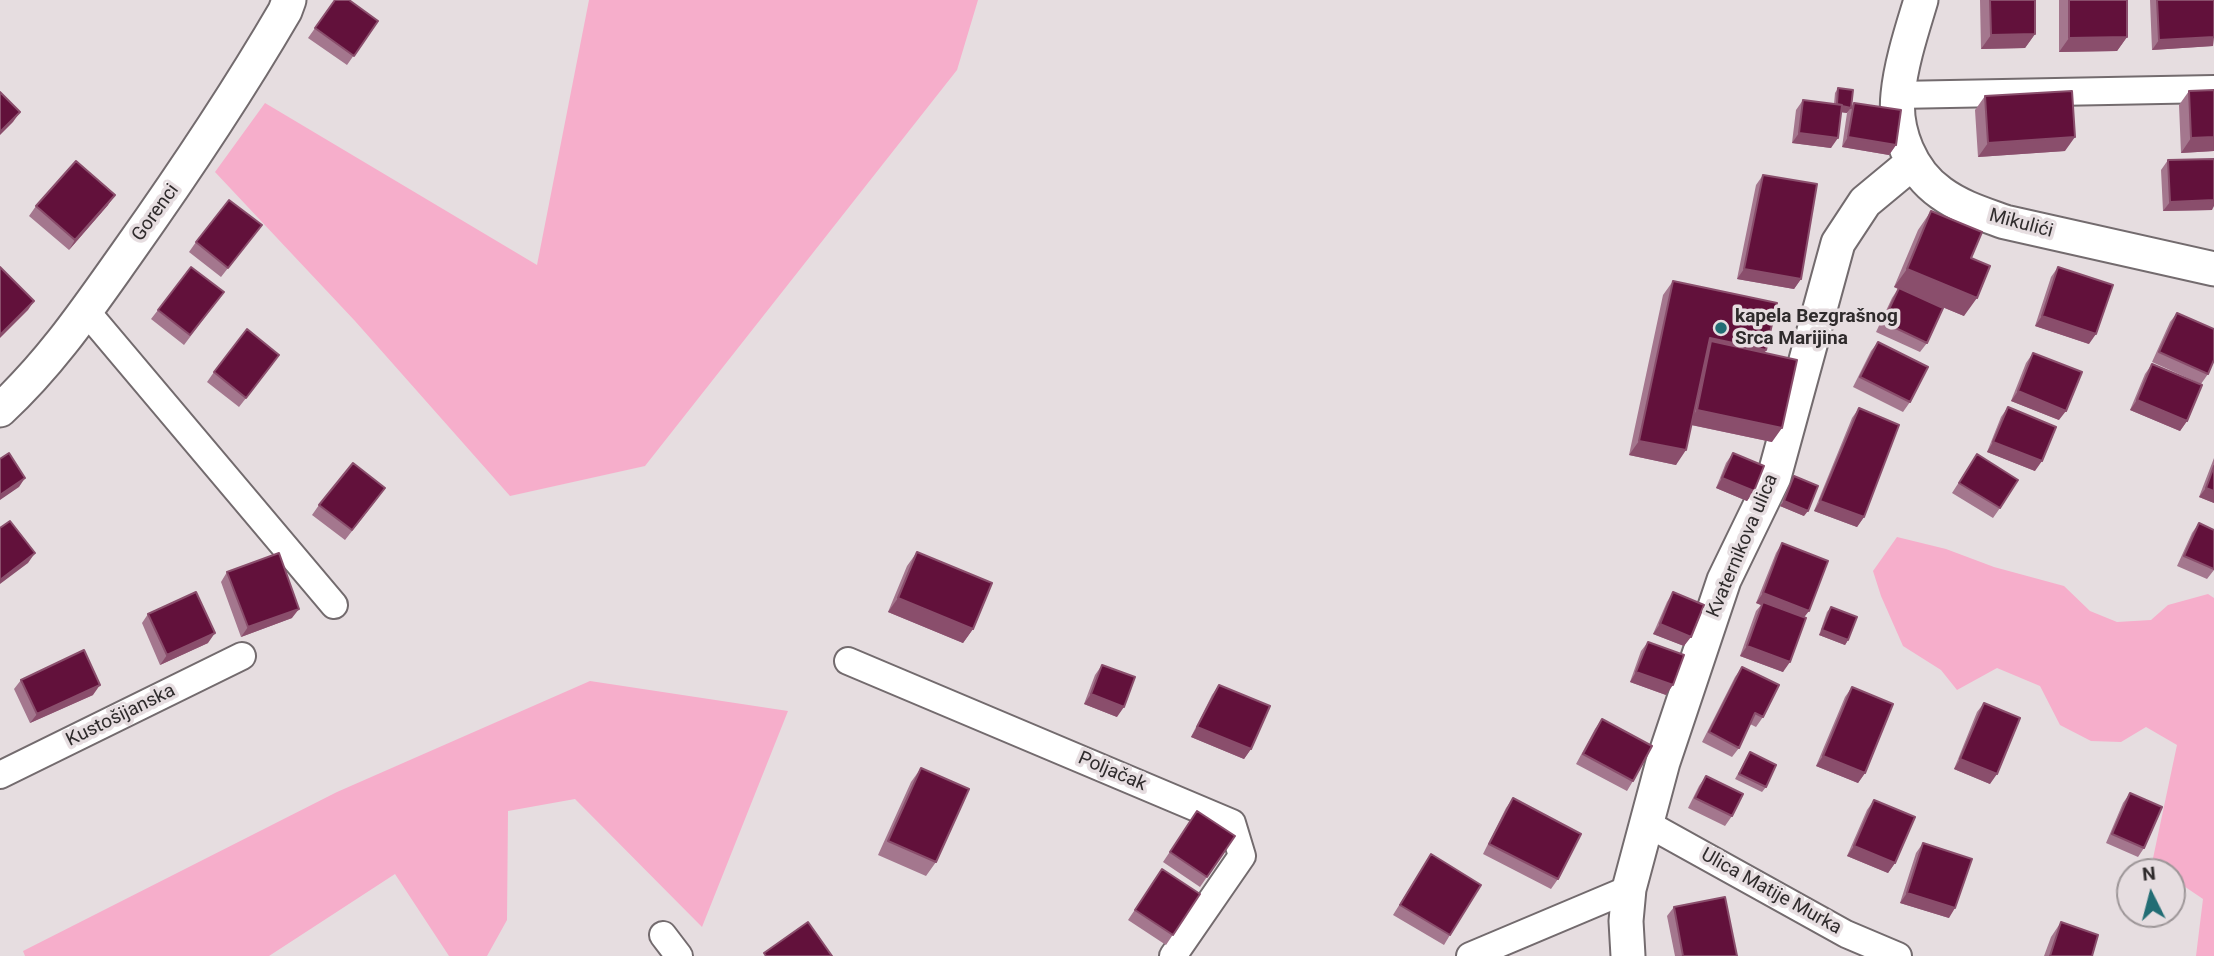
<!DOCTYPE html>
<html>
<head>
<meta charset="utf-8">
<style>
	body { margin:0 }
	#map { position:relative; width:2214px; height:956px; overflow:hidden; background:#e6dde0; font-family:Roboto,sans-serif }
	canvas { display:block }
	.north { position:absolute; left:2116px; top:858px; width:70px; height:70px; box-sizing:border-box; background:#e6dde0; border:2px solid #9d9698; border-radius:50%; rotate:354deg; font-size:19px; font-weight:700; line-height:28px; text-align:center; color:#2f2b2c }
	.north::after { content:''; display:block; margin:auto; width:24px; height:32px; background:#226d74; clip-path:polygon(50% 0,100% 100%,50% 72%,0 100%) }
</style>
</head>
<body>
<div id="map">
<canvas width="2214" height="956"></canvas>
<div class="north">N</div>
</div>
<script>
const context = document.querySelector('canvas').getContext('2d');
context.lineJoin = 'round';
function fillPath(path, color) {
  context.fillStyle = color;
  context.fill(path, 'evenodd');
}
function trace(path, color, width, dash) {
  context.strokeStyle = color;
  context.lineWidth = width;
  context.lineCap = dash ? 'butt' : 'round';
  context.setLineDash(dash || []);
  context.stroke(path);
}
function drawText(font, color, halo, rows, align = 'center') {
  context.font = font + ' Roboto,sans-serif';
  context.lineWidth = 7;
  context.setLineDash([]);
  context.textBaseline = 'middle';
  context.strokeStyle = halo;
  context.fillStyle = color;
  for (const [text, x, y, turn = 0] of rows) {
    context.save();
    context.translate(x, y);
    context.rotate((+turn || 0) * Math.PI / 180);
    context.textAlign = isNaN(turn) ? turn : align;
    if (halo) context.strokeText(text, 0, 0);
    context.fillText(text, 0, 0);
    context.restore();
  }
}
fillPath(new Path2D(`
	M589,0H978L957,70L645,466L510,496L355,321L215,172L265,103L537,265Z
	M1897,537L1946,549L1994,567L2064,586L2090,611L2117,622L2151,620L2168,605L2208,594L2214,598V956H2196L2203,899L2172,878V872H2164L2152,863L2177,745L2146,727L2121,742L2091,741L2060,725L2040,686L1997,668L1957,690L1941,670L1903,646L1881,596L1873,571Z
	M590,681L788,711L702,927L575,799L508,811L507,920L487,956H449L395,874L269,956H25L23,951L337,792Z`), '#f6aecb');
const minor = new Path2D(`
	M1897,95L2214,89
	M86,311L334,605
	M848,661L1232,823L1242,856L1173,956
	M0,775L242,656
	M1646,823L1846,934L1898,956
	M663,935L679,956
	M1470,956L1629,889`);
const tertiary = new Path2D(`
	M1921,0C1912,30 1901,63 1898,94C1894,131 1911,172 1941,193C1960,207 1983,214 2005,222L2214,269
	M0,410C51,363 88,308 127,253C183,174 236,95 285,11L289,0
	M1628,956L1626,921L1629,889L1663,762L1724,580L1774,477L1838,243L1865,202L1912,163`);
trace(minor, '#736b6e', 30);
trace(tertiary, '#736b6e', 37);
trace(minor, '#fff', 26);
trace(tertiary, '#fff', 33);
fillPath(new Path2D(`
	M335,0L378,21L347,65L308,38Z
	M1980,0H2035V34L2025,48L1981,49Z
	M2059,0H2127V37L2117,51L2059,52Z
	M2150,0H2214L2213,46L2152,50Z
	M1838,88L1847,113L1841,112L1831,148L1792,143L1796,110L1803,100L1834,104L1835,93Z
	M2189,91L2214,151L2181,153L2179,105Z
	M1985,96L2065,151L1978,157L1975,110Z
	M1854,103L1896,145L1889,155L1842,147L1847,113Z
	M2168,160L2212,210L2163,211L2161,170Z
	M1763,175L1801,279L1794,289L1737,279L1756,185Z
	M108,205L69,250L29,216L36,206Z
	M1931,211L1971,258L1964,316L1928,301L1927,343L1920,352L1876,332L1892,298L1898,289L1894,287L1918,230Z
	M262,225L221,277L189,252L196,242Z
	M2058,267L2089,344L2035,326L2051,277Z
	M1673,281L1766,350L1765,353L1772,442L1691,425L1676,465L1629,455L1663,295Z
	M224,292L184,345L151,319L158,310Z
	M2177,313L2208,374L2201,384L2152,362L2170,322Z
	M1878,342L1910,402L1903,412L1853,387L1871,351Z
	M2033,353L2059,420L2011,401L2026,363Z
	M273,364L239,407L207,382L214,372Z
	M2152,364L2187,421L2180,431L2130,410L2145,374Z
	M2008,407L2035,471L1987,452L2001,417Z
	M1859,408L1864,517L1857,527L1814,511L1852,418Z
	M1733,453L1754,491L1747,501L1716,488L1726,463Z
	M1977,454L2000,508L1993,518L1952,493Z
	M2214,458V503L2199,497Z
	M1794,476L1804,516L1780,506L1791,481Z
	M378,498L345,540L312,515L319,505Z
	M2199,523L2214,570L2207,579L2177,566L2192,533Z
	M1782,543L1804,617L1783,672L1740,656L1756,611L1761,605L1756,603L1776,553Z
	M917,552L973,629L963,643L888,612L907,566Z
	M227,572L292,618L241,637L221,582Z
	M1673,592L1684,646L1653,634L1667,602Z
	M1831,607L1848,640L1845,645L1819,635L1827,612Z
	M148,614L208,643L160,665L142,623Z
	M1648,642L1666,695L1630,682L1641,651Z
	M1102,665L1117,717L1084,704L1095,675Z
	M1742,667L1763,717L1756,727L1750,724L1739,748L1732,757L1702,742L1735,677Z
	M21,680L93,695L30,723L14,689Z
	M1219,685L1251,749L1244,759L1191,737L1212,695Z
	M1852,687L1865,773L1858,783L1816,766L1845,697Z
	M1984,703L1990,784L1954,769L1977,712Z
	M1602,719L1633,781L1627,791L1576,764L1595,729Z
	M1750,752L1766,787L1762,792L1735,779Z
	M921,768L936,862L926,876L878,855L911,782Z
	M1706,776L1732,816L1725,826L1688,808L1699,786Z
	M2130,793L2144,848L2138,857L2106,843L2123,803Z
	M1513,798L1558,879L1551,889L1483,854L1506,808Z
	M1874,800L1895,863L1888,873L1847,856L1867,810Z
	M1197,811L1235,836L1200,887L1163,862Z
	M1923,843L1949,918L1900,903L1916,853Z
	M1431,854L1450,935L1444,945L1393,915Z
	M1162,869L1200,894L1166,945L1128,920Z
	M1674,907L1737,956H1675L1667,916Z
	M2061,922L2092,956H2044L2051,937Z`), '#a4778e');
fillPath(new Path2D(`
	M2035,34L2025,48L1981,49L1991,35Z
	M2127,37L2117,51L2059,52L2069,38Z
	M2214,37L2213,46L2152,50L2159,40Z
	M1837,106L1851,108L1847,113L1833,111Z
	M20,112L13,122L0,135V132Z
	M1799,133L1838,138L1831,148L1792,143Z
	M1848,137L1896,145L1889,155L1842,147Z
	M2075,137L2065,151L1978,157L1988,143Z
	M2214,137V151L2181,153L2191,138Z
	M115,195L108,205L69,250L75,240Z
	M2214,200V206L2212,210L2163,211L2170,202Z
	M1744,269L1801,279L1794,289L1737,279Z
	M1907,269L1977,298L1964,316L1894,287Z
	M34,301L28,310L0,338V335Z
	M2042,316L2096,334L2089,344L2035,326Z
	M1710,338L1766,350L1756,364L1711,341L1703,353Z
	M2018,391L2066,411L2059,420L2011,401Z
	M2137,400L2187,421L2180,431L2130,410Z
	M1697,410L1782,428L1772,442L1687,424Z
	M1639,441L1686,450L1676,465L1629,455Z
	M1993,442L2042,461L2035,471L1987,452Z
	M25,478L19,487L0,500V495Z
	M1722,478L1754,491L1747,501L1716,488Z
	M2206,488L2214,491V503L2199,497Z
	M1784,501L1808,511L1804,516L1780,506Z
	M1820,501L1864,517L1857,527L1814,511Z
	M35,553L28,563L0,584V580Z
	M1763,593L1809,611L1802,620L1763,602L1761,605L1756,603Z
	M898,598L973,629L963,643L888,612Z
	M299,609L292,618L241,637L248,627Z
	M1660,624L1691,637L1684,646L1653,634Z
	M1822,630L1848,640L1845,645L1819,635Z
	M215,633L208,643L160,665L167,655Z
	M1747,646L1790,662L1783,672L1740,656Z
	M1636,672L1673,685L1666,695L1630,682Z
	M100,685L93,695L30,723L37,714Z
	M1091,694L1124,707L1117,717L1084,704Z
	M1197,727L1251,749L1244,759L1191,737Z
	M1823,756L1865,773L1858,783L1816,766Z
	M1960,759L1997,774L1990,784L1954,769Z
	M1854,846L1895,863L1888,873L1847,856Z
	M1907,893L1955,908L1949,918L1900,903Z`), '#8a4e6c');
const building = new Path2D(`
	M335,0H349L378,21L354,56L315,28Z
	M1990,0H2035V34L1991,35Z
	M2069,0H2127V37L2069,38Z
	M2157,0H2214V37L2159,40Z
	M1838,88L1853,90L1851,108L1842,106V105L1837,104Z
	M2214,90V137L2191,138L2189,91Z
	M2072,91L2075,137L1988,143L1985,96Z
	M0,92L20,112L0,132Z
	M1803,100L1842,105L1838,138L1799,133Z
	M1854,103L1901,110L1896,145L1848,137Z
	M2214,159V200L2170,202L2168,160Z
	M76,161L115,195L75,240L36,206Z
	M1763,175L1817,184L1801,279L1744,269Z
	M229,200L262,225L228,268L196,242Z
	M1931,211L1982,232L1971,258L1990,266L1977,298L1907,269Z
	M0,267L34,301L0,335Z
	M191,267L224,292L190,335L158,310Z
	M2058,267L2113,285L2096,334L2042,316Z
	M1673,281L1777,303L1766,350L1710,338L1686,450L1639,441Z
	M1899,288L1943,308L1927,343L1883,322Z
	M2177,313L2214,329V360L2208,374L2159,352Z
	M247,329L279,355L246,398L214,372Z
	M1711,341L1797,360L1782,428L1697,410Z
	M1878,342L1928,367L1910,402L1860,377Z
	M2033,353L2082,372L2066,411L2018,391Z
	M2152,364L2202,385L2187,421L2137,400Z
	M2008,407L2056,427L2042,461L1993,442Z
	M1859,408L1899,425L1864,517L1820,501Z
	M9,453L25,478L0,495V459Z
	M1733,453L1764,466L1754,491L1722,478Z
	M1977,454L2018,480L2000,508L1959,483Z
	M353,463L385,488L352,530L319,505Z
	M2214,466V491L2206,488Z
	M1794,476L1818,486L1808,511L1784,501Z
	M10,521L35,553L0,580V528Z
	M2199,523L2214,530V569L2184,556Z
	M1782,543L1828,561L1809,611L1763,593Z
	M917,552L992,583L973,629L898,598Z
	M279,553L299,609L248,627L227,572Z
	M196,592L215,633L167,655L148,614Z
	M1673,592L1704,605L1691,637L1660,624Z
	M1763,602L1806,618L1790,662L1747,646Z
	M1831,607L1857,617L1848,640L1822,630Z
	M1648,642L1684,655L1673,685L1636,672Z
	M84,650L100,685L37,714L21,680Z
	M1102,665L1135,677L1124,707L1091,694Z
	M1742,667L1779,685L1763,717L1755,713L1739,748L1709,732Z
	M1219,685L1270,706L1251,749L1197,727Z
	M1852,687L1893,704L1865,773L1823,756Z
	M1984,703L2020,718L1997,774L1960,759Z
	M1602,719L1652,746L1633,781L1583,754Z
	M1750,752L1776,765L1766,787L1739,774Z
	M921,768L969,789L936,862L888,841Z
	M1706,776L1743,794L1732,816L1695,798Z
	M2130,793L2162,807L2144,848L2112,834Z
	M1513,798L1581,834L1558,879L1489,844Z
	M1874,800L1915,817L1895,863L1854,846Z
	M1197,811L1235,836L1207,877L1170,852Z
	M1923,843L1972,859L1955,908L1907,893Z
	M1431,854L1481,885L1450,935L1400,905Z
	M1162,869L1200,894L1173,935L1135,910Z
	M1725,897L1737,956H1683L1674,907Z
	M808,922L832,956H766L764,953Z
	M2061,922L2098,935L2092,956H2050Z`);
fillPath(building, '#62113b');
trace(building, '#8a4e6c', 2);
for (const [x, y, r, color] of [
	[1721,328,7,"#226d74"]
]) {
  const dot = new Path2D();
  dot.arc(x, y, r, 0, 2 * Math.PI);
  context.fillStyle = color;
  context.fill(dot);
  trace(dot, '#e6dde0', 2.5);
}
drawText('19px', '#2f2b2c', '#e6dde0', [
	["Gorenci",156,213,-54],
	["Mikulići",2021,224,15],
	["Kvaternikova ulica",1743,546,-67],
	["Kustošijanska",121,716,-26],
	["Poljačak",1112,772,23],
	["Ulica Matije Murka",1771,892,29]
]);
drawText('bold 19px', '#2f2b2c', '#e6dde0', [
	["kapela Bezgrašnog",1735,317],
	["Srca Marijina",1735,339]
], 'left');
</script>
</body>
</html>
